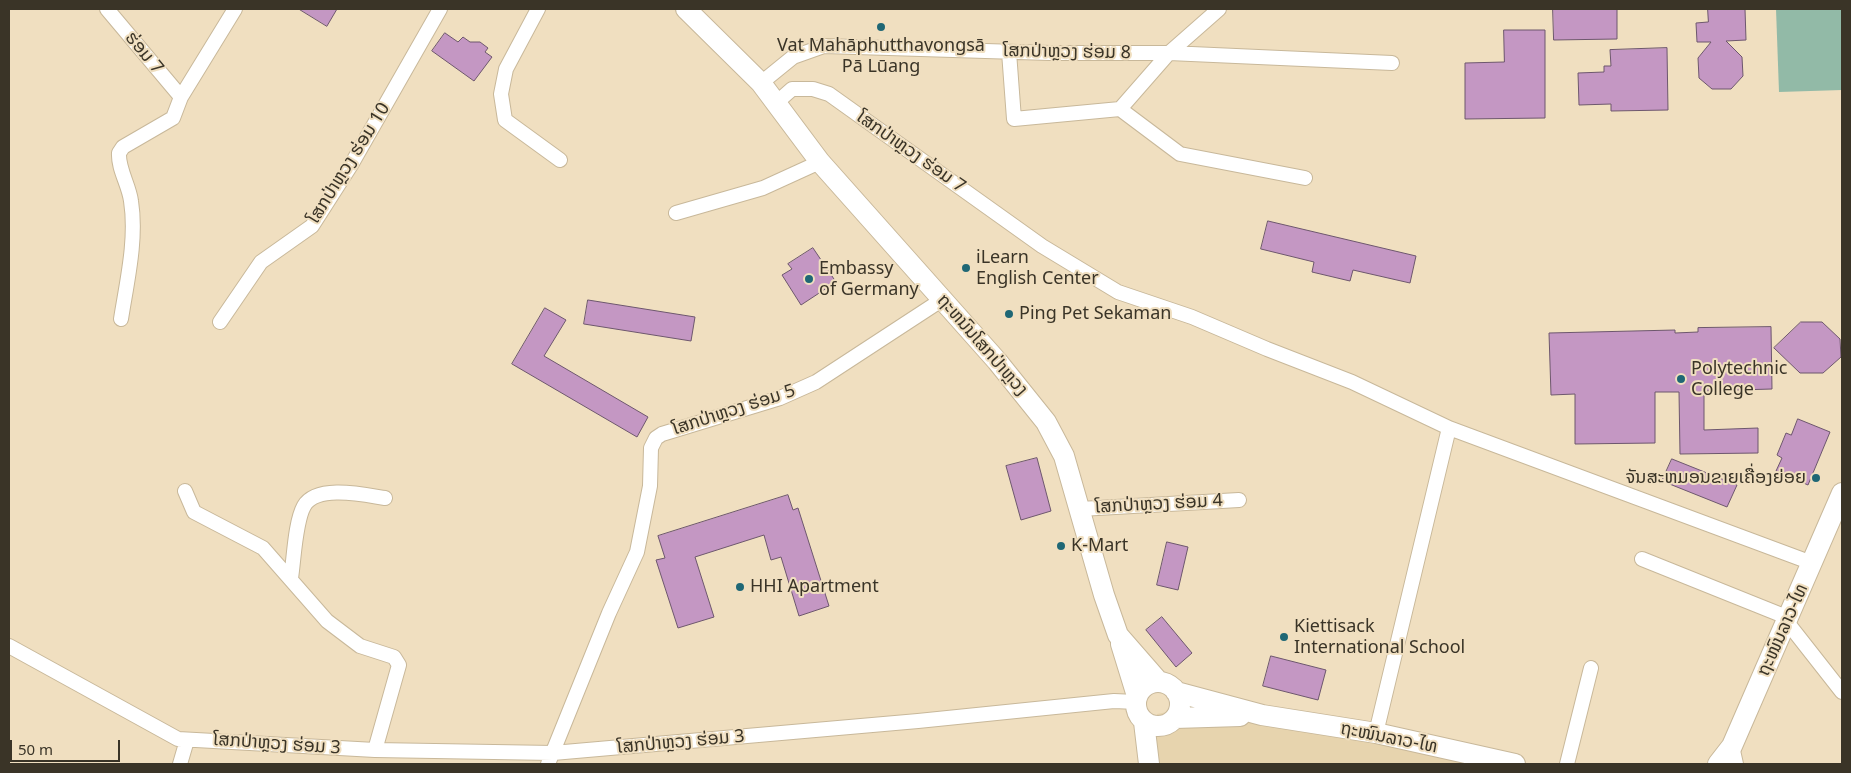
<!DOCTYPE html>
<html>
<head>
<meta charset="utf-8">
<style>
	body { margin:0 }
	#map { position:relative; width:1851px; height:773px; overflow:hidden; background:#f0dfc0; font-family:"Noto Sans",sans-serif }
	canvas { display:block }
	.frame { position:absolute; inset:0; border:10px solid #3a3427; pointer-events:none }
	.scale { position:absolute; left:10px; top:740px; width:110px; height:22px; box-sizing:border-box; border:2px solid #3a3427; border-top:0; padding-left:6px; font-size:15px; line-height:18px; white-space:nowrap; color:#3a3427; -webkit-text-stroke:4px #f0dfc0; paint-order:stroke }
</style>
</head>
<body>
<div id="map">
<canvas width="1851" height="773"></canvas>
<div class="frame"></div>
<div class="scale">50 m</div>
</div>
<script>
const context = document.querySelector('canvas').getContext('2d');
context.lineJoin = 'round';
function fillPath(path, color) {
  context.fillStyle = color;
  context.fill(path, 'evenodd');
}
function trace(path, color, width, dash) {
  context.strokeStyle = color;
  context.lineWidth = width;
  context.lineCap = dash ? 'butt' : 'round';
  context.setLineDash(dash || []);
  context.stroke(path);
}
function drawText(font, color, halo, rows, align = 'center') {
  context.font = font + ' "Noto Sans","Noto Sans Lao",sans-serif';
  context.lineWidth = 4;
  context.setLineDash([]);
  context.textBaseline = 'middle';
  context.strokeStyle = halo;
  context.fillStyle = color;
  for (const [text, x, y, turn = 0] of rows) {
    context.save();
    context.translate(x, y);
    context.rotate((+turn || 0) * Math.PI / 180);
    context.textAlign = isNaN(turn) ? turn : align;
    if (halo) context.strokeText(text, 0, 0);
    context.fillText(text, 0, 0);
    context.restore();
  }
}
fillPath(new Path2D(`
	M1176,699L1495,764H1155L1157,714L1167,712Z`), '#e7d4ae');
fillPath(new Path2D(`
	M1776,9H1842V90L1779,92Z`), '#92baa7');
const building = new Path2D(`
	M299,9H337L327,26Z
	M1553,9H1617V39L1554,40Z
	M1708,9H1745L1746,40L1726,41L1742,57L1743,76L1731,89H1712L1699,78L1698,58L1711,42H1697L1696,23L1708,22Z
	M1504,30H1545V118L1465,119V63L1504,62Z
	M445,33L458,42L463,37L470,42H480L488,48L485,52L492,57L474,81L432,51Z
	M1667,48L1668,110L1611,111V104L1579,105L1578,73L1604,72V66H1611L1610,50Z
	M1268,221L1416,256L1410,283L1353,270L1350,281L1312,272L1314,262L1261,249Z
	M813,248L836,282L801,305L782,275L792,269L788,264Z
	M588,300L695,317L691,341L584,324Z
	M545,308L566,320L544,356L648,417L637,437L512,364Z
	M1801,322H1822L1840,339L1841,357L1823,373H1800L1774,348Z
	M1771,327L1772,389L1704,391V430L1758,428V453L1680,454L1679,392H1655V443L1575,444V394L1551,395L1549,333L1675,330V333L1698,332V328Z
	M1798,419L1830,432L1808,485L1776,471L1782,458L1777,455L1786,433L1791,435Z
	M1037,458L1051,511L1021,520L1006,466Z
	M1672,459L1737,485L1727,507L1662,481Z
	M788,495L793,510L798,508L829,606L799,616L781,557L771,560L764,535L695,557L714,617L678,628L656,560L665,558L658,536Z
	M1167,542L1188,547L1178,590L1157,585Z
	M1162,617L1192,653L1176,667L1146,630Z
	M1271,656L1326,670L1318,700L1263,686Z`);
fillPath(building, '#c497c3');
trace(building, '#6d576d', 1);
const street = new Path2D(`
	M107,9L181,97
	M538,9L506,69L501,94L505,120L560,160
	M1009,52L1014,119L1120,109L1169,53L1392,63
	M761,83L793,57L824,46L1050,53H1169L1219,9
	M775,104L792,89H813L829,94L1042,246L1118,292L1192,317L1267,349L1352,382L1449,428L1812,563
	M1120,109L1180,154L1305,178
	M676,213L763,188L820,162
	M121,319C127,281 137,239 131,201C129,185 118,169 119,153L123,147L173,118L181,97L235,9
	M220,322L261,262L312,226L351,165L440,9
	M185,491L194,512L263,548L327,621L360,646L394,657L399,665L375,750
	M1080,509L1239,500
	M1642,559L1789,618
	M291,578C294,559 295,522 304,506C317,484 365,495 385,498
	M1787,622L1842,692
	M9,646L178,739L375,750L553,753L918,721L1114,701L1136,702
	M1376,733L1449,428
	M1732,746L1736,764
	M180,764L187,740
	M548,764L609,613L637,552L650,486L651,448L656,438L662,434L780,398L816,382L943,299
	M1567,764L1591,668`);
const secondary = new Path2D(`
	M686,9L761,83L820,162L997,361L1046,422L1064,456L1104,595L1118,635L1159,682
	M1121,644L1137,696
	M1136 704a22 22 0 1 1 44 0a22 22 0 1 1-44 0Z
	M1176,692L1262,715L1376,733L1515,764
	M1175,718L1240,716
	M1144,722L1149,764
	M1718,764L1732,746L1842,493`);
trace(street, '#c8b89a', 16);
trace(secondary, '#c8b89a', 22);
trace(street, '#fff', 14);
trace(secondary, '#fff', 20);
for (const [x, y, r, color] of [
	[881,27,5,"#1f6775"],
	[966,268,5,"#1f6775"],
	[809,279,5,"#1f6775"],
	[1009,314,5,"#1f6775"],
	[1681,379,5,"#1f6775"],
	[1816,478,5,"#1f6775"],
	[1061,546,5,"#1f6775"],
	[740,587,5,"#1f6775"],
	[1284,637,5,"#1f6775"]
]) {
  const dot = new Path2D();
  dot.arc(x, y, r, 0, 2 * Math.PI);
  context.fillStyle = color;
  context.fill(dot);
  trace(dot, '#f0dfc0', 2);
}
drawText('18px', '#3a3427', '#f0dfc0', [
	["Vat Mahāphutthavongsā",881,46,"center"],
	["Pā Lūang",881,67,"center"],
	["iLearn",976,258],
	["English Center",976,279],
	["Embassy",819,269],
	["of Germany",819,290],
	["Ping Pet Sekaman",1019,314],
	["Polytechnic",1691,369],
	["College",1691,390],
	["ຈັນສະຫມອນຂາຍເຄື່ອງຍ່ອຍ",1806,478,"right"],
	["K-Mart",1071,546],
	["HHI Apartment",750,587],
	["Kiettisack",1294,627],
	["International School",1294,648]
], 'left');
drawText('18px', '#3a3427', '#f0dfc0', [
	["ໂສກປ່າຫຼວງ ຮ່ອມ 8",1067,52,1],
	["ຮ່ອມ 7",144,53,50],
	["ໂສກປ່າຫຼວງ ຮ່ອມ 7",911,152,35],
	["ໂສກປ່າຫຼວງ ຮ່ອມ 10",349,163,-58],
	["ຖະຫນົນໂສກປ່າຫຼວງ",982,345,49],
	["ໂສກປ່າຫຼວງ ຮ່ອມ 5",734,410,-18],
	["ໂສກປ່າຫຼວງ ຮ່ອມ 4",1159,504,-3],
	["ຖະໜົນລາວ-ໄທ",1783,630,-66],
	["ຖະໜົນລາວ-ໄທ",1389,738,11],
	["ໂສກປ່າຫຼວງ ຮ່ອມ 3",681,742,-5],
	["ໂສກປ່າຫຼວງ ຮ່ອມ 3",277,744,4]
]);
</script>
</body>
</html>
